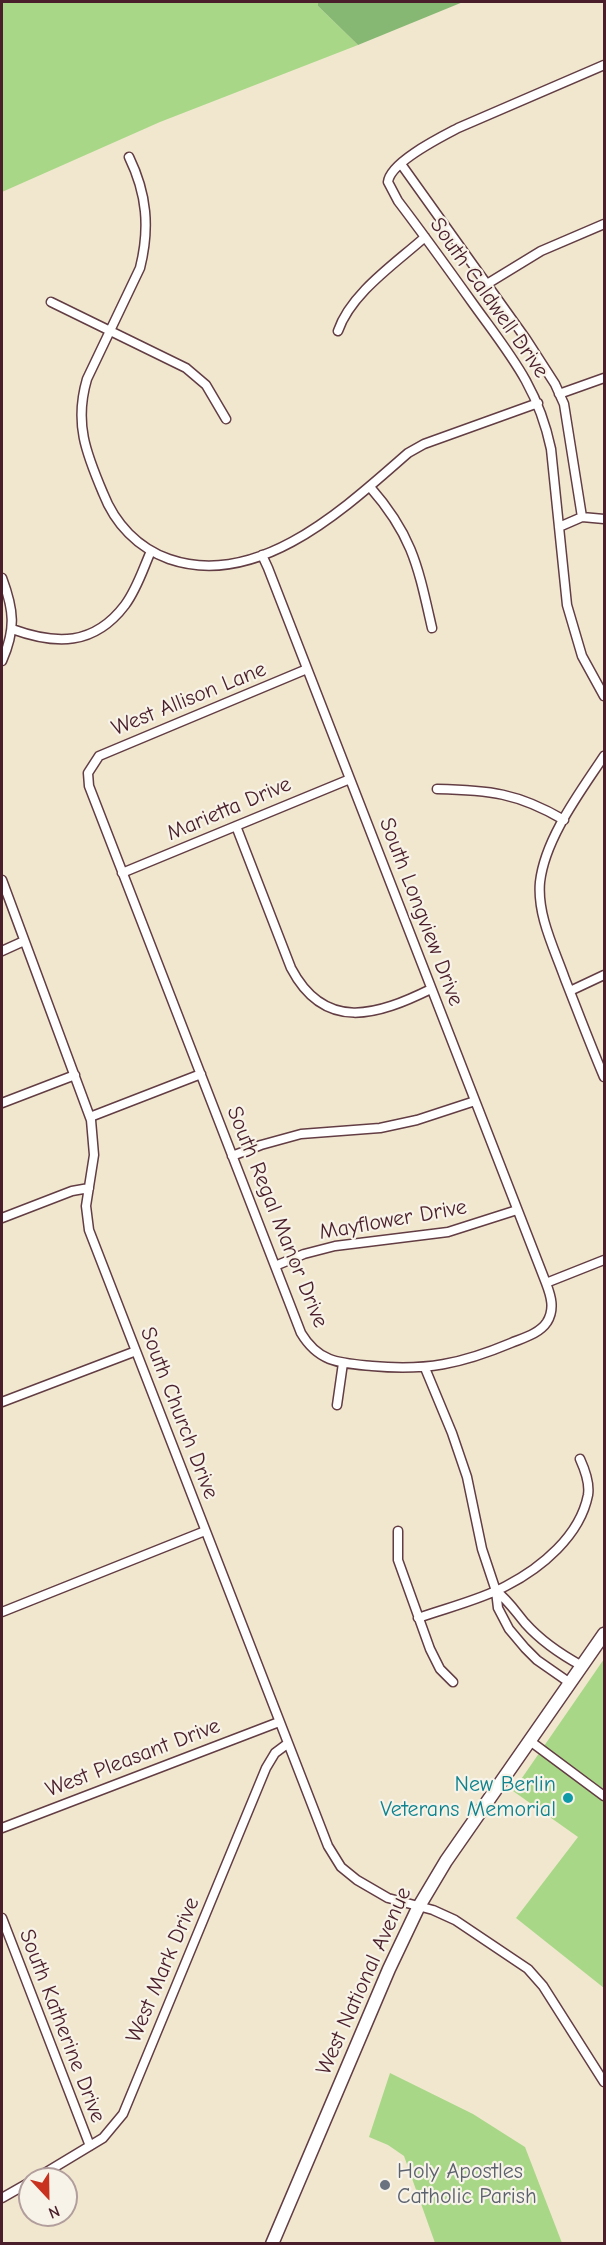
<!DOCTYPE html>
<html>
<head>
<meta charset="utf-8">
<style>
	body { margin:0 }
	#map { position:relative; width:606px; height:2245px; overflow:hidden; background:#f1e7cf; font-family:"Comic Neue",sans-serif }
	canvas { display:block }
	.frame { position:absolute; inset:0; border:3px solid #4a1f2b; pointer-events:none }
	.north { position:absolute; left:18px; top:2167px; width:60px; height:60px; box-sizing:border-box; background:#f7f3e8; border:2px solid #b29e9c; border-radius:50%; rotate:158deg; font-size:16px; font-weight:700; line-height:24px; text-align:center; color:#4a1f2b }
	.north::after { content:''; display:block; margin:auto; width:21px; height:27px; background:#c8321e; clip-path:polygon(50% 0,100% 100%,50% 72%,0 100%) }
</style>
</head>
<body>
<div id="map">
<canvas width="606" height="2245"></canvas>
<div class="frame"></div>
<div class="north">N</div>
</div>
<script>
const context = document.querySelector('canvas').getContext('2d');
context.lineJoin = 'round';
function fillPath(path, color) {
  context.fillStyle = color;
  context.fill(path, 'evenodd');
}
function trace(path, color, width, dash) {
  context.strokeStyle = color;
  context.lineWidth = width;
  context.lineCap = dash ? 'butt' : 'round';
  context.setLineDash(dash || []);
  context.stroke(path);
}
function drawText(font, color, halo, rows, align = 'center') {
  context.font = font + ' "Comic Neue",sans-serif';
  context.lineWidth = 4.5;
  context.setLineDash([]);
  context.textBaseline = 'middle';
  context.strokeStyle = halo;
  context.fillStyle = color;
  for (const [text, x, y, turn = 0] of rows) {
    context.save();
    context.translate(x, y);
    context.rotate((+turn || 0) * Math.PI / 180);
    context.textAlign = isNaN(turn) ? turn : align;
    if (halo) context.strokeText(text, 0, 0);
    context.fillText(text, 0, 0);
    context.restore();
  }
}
fillPath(new Path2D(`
	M2,2H318V6L358,45L160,122L2,192Z
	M604,1659V1988L516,1918L578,1837L513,1791Z
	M390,2073L473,2114L525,2147L562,2243H435L404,2156L388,2145L369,2137Z`), '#a8d887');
fillPath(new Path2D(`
	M318,2H463L358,45L318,6Z`), '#86b874');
const street = new Path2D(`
	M604,65L458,128C441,137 390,162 388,182L398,201C424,235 449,270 474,305C510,355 538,387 551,449L567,605L582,656L604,696
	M129,157C147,194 150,228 140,268L87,379C74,423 86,453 103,493C115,524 138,548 169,559C259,590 346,507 408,453L424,444L538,403
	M401,164L526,339L555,384L564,404L582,517
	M487,284L541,251L604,224
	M51,302L186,368L206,385L226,419
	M338,331C351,293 396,263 425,237
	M559,394L604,378
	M370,487C413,536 418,567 432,628
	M559,527L582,517L604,519
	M262,555L268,568L546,1283C551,1296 555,1309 547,1322C539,1334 523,1338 511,1343C461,1364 426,1371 372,1366C340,1363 319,1363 301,1333L89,786L88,773L99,756L307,669
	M2,578C14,610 16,629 2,661
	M12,629C56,645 94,646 125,605C137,589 143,569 151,551
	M604,756C581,791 545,838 540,882C537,915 554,948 565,979C578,1012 590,1044 604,1077
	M437,789C489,790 518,793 564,820
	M236,826L291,968C325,1033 378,1015 431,989
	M122,873L350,779
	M2,880L91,1120L94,1155L86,1206L89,1230L328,1846L341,1867L357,1880L388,1898L433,1910L455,1920L528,1969L543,1986L604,2082
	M2,951L24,941
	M570,991L604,975
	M2,1103L75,1075
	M90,1117L201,1074
	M232,1156L261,1145L301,1134L380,1128L417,1120L475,1101
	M2,1218L72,1191L89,1188
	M275,1266L304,1254L335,1246L448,1232L517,1210
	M546,1283L604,1260
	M425,1368L452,1433L467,1477L482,1549L496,1591L498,1608L509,1629L525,1648L537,1660L570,1683
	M2,1402L136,1351
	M337,1405L343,1363
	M398,1531V1560L430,1649L440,1669L453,1682
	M496,1591C508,1600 515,1611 525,1623C541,1641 560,1654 582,1666
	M2,1612L205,1531
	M418,1618C446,1608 480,1600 506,1586C541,1568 580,1536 588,1495C590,1483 585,1470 580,1459
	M530,1741L604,1796
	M2,1828L279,1722
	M2,1918L90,2146
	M35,2179L103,2138L123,2114L266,1768L275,1753L287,1744
	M2,2198L30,2182`);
const secondary = new Path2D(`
	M272,2244L389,1969L418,1908L446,1861L604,1634`);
trace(street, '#633d44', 11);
trace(secondary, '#633d44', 15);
trace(street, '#fff', 8);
trace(secondary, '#fff', 12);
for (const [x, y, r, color] of [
	[568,1798,6,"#0f9aa8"],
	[385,2185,6,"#6b7280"]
]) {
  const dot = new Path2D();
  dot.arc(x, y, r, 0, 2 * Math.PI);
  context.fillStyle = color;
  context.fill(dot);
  trace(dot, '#f7f3e8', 2);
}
drawText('22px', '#4a1f2b', '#f7f3e8', [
	["South Caldwell Drive",489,298,55],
	["West Allison Lane",189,699,-22],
	["Marietta Drive",229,809,-23],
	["South Longview Drive",421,912,69],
	["South Regal Manor Drive",277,1217,68],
	["Mayflower Drive",393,1220,-10],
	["South Church Drive",179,1413,69],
	["West Pleasant Drive",133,1758,-21],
	["West Mark Drive",163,1970,-67],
	["West National Avenue",364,1981,-66],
	["South Katherine Drive",62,2026,69]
]);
drawText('22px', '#0d838f', '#f7f3e8', [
	["New Berlin",556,1785],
	["Veterans Memorial",556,1810]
], 'right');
drawText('22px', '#5b616d', '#f7f3e8', [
	["Holy Apostles",397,2172],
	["Catholic Parish",397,2197]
], 'left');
</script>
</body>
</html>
